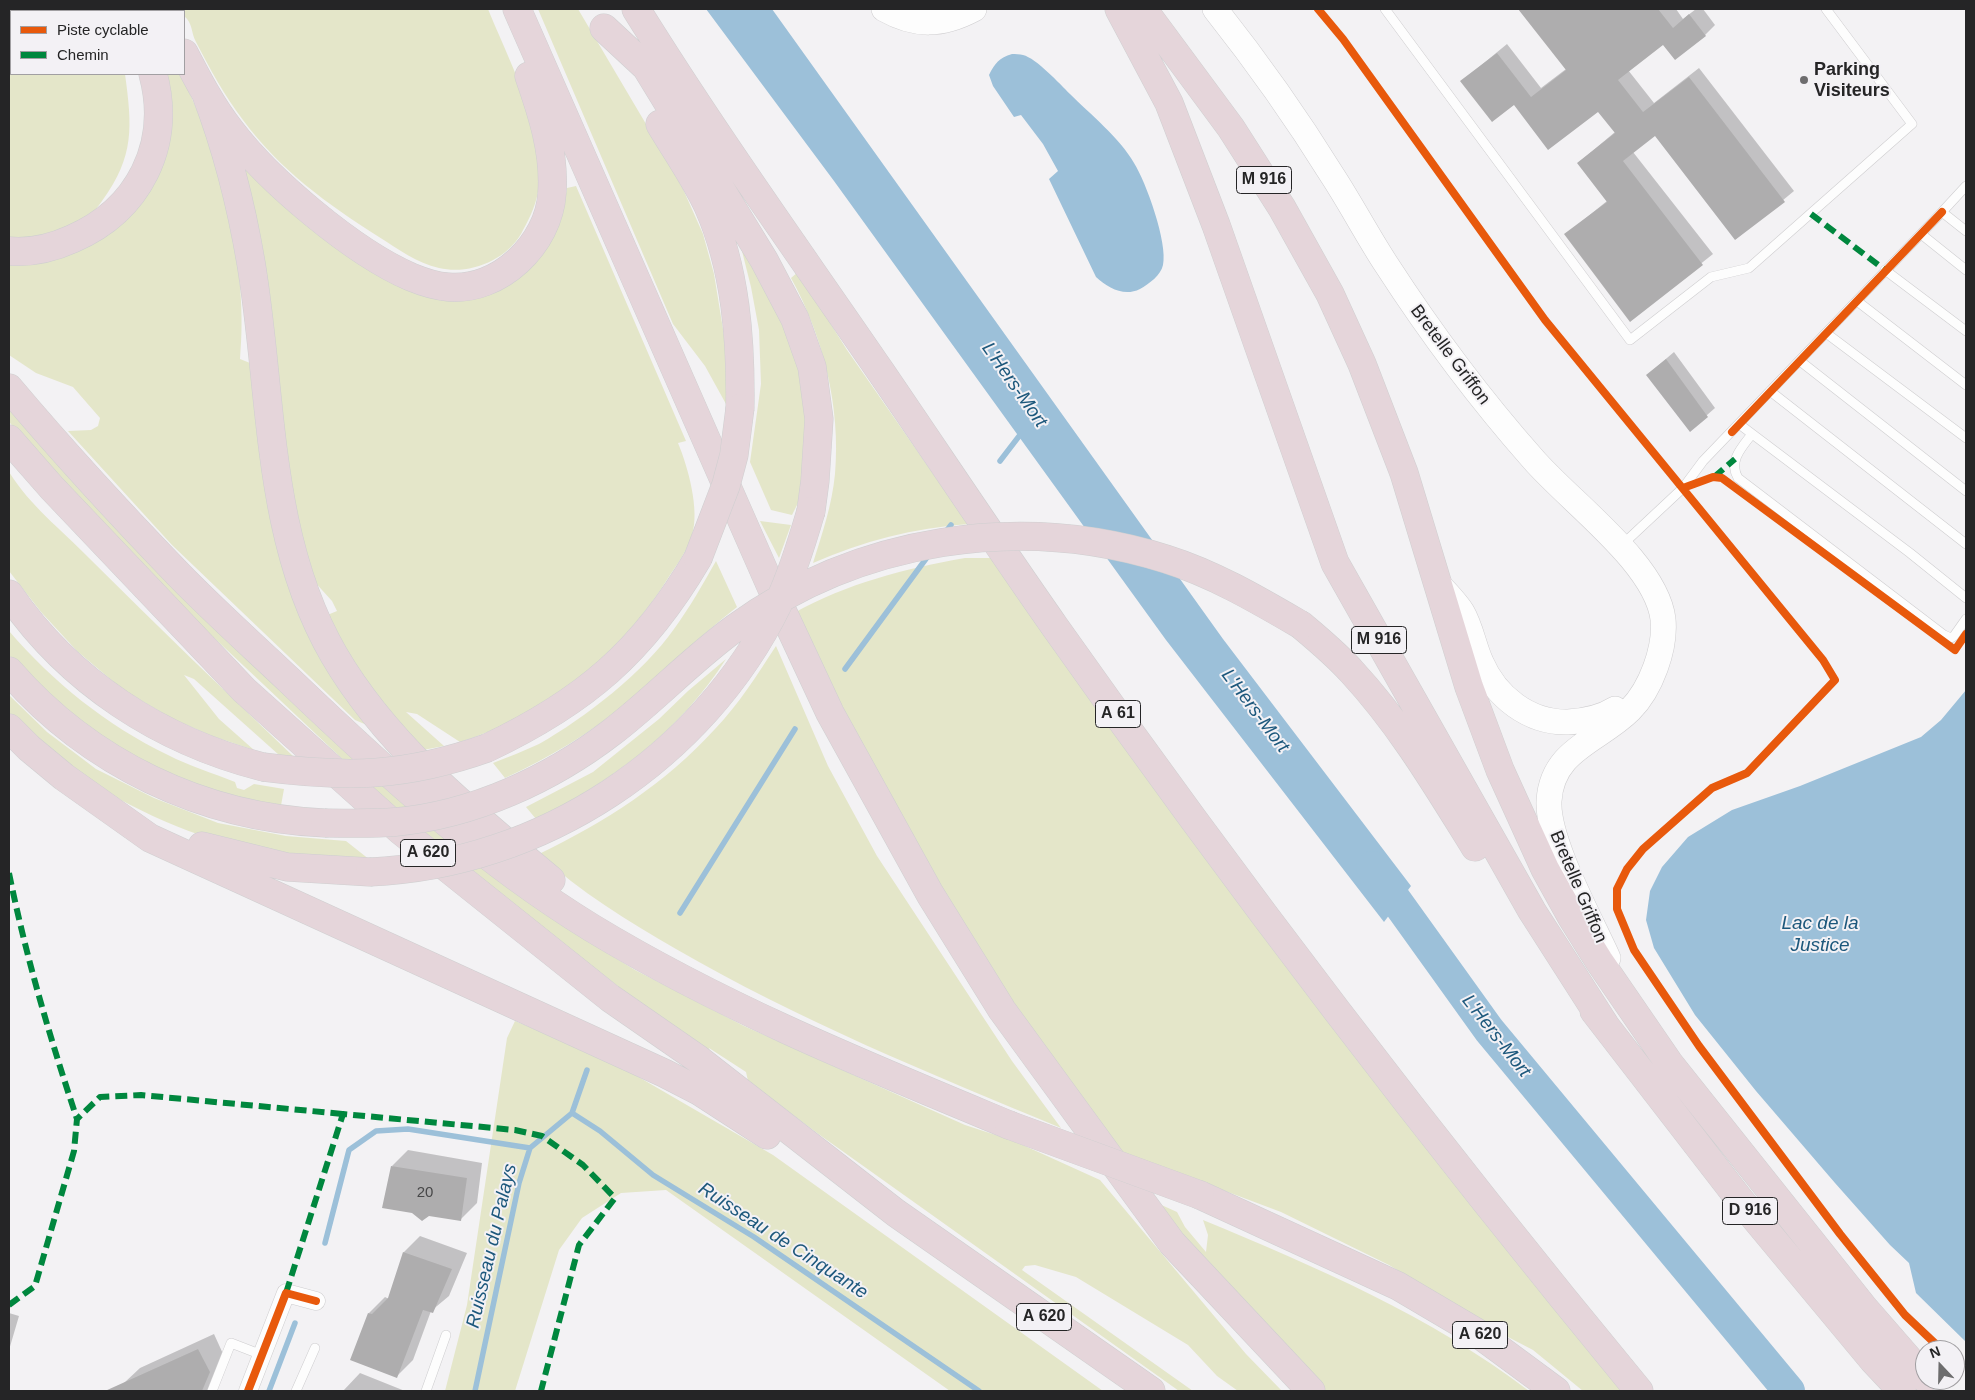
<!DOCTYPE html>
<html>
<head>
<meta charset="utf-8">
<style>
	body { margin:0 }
	#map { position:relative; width:1975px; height:1400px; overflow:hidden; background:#f3f2f4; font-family:Arial,sans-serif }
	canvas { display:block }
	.frame { position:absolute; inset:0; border:10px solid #252526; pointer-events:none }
	.legend { position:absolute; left:10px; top:10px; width:175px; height:65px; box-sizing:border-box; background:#f3f1f5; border:1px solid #a19fa2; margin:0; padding:6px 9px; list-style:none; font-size:15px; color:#252526 }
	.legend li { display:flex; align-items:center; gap:10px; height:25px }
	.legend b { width:25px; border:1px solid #a19fa2 }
	.north { position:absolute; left:1915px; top:1340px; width:50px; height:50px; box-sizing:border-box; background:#f3f1f5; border:1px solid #a19fa2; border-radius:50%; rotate:339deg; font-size:14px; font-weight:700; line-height:20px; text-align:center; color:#252526 }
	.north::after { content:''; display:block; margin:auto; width:18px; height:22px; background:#6d6d6e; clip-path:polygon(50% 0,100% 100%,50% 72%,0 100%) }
</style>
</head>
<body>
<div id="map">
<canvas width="1975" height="1400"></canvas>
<div class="frame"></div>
<ul class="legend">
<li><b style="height:6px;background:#e8590c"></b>Piste cyclable</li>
<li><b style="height:6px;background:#00873e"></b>Chemin</li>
</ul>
<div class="north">N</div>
</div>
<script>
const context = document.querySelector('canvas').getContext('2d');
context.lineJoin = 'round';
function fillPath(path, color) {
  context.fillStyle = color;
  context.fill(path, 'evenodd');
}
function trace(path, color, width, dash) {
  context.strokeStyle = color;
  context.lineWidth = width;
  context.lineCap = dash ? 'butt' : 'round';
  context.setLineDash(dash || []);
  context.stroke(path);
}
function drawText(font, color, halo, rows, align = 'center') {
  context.font = font + ' Arial,sans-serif';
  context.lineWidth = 4;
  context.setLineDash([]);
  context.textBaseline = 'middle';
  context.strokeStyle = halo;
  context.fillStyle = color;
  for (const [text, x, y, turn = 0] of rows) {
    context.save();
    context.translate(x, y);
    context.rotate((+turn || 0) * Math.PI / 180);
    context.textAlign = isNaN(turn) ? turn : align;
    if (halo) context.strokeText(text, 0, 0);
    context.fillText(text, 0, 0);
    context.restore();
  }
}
fillPath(new Path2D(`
	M177,9H488C509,61 549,135 538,192C535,208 528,221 521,234C505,261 469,275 439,268C417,263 398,249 379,237C327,204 280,170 243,120C224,95 210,69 196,42C191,33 193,23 184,16V11H178Z
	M538,9H578L659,146L683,189L703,234L714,274L728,360L726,404L705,366L673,324Z
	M9,22L11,23V74H125C132,126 135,156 102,201C93,214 82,226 65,232C49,238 26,238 9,240Z
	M161,74H180C222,154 249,269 240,359L250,363L260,455L268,501L374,728L355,720L172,545L68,431L91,430L98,426L100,418L73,387L36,373L9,355V263L123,216Z
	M244,170L251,171L395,281L530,266C556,239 561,224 567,188L576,186L686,441L678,443C688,467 700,510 692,535C688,549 678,563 670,575C623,652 547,715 460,742L417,714L406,712L444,746L423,750L363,681L325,616L337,611L332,601L312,579L301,558Z
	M740,243L792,337L810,415L803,493L792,515L771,510L750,462L761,384L759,330L751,287Z
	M798,272L847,350L968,524C914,528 863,541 813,563C822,534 832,505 835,474C841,407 823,336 791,278Z
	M9,409L492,876L571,931L635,970L744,1026L965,1125L1014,1141L1100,1180L1246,1354L1282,1391H1238L1217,1376L1188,1345L1076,1277L1035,1265L1025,1266L1022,1270L1193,1391H1179L817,1133L748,1081L746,1072L709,1048L712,1058L581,958L390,804L173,599L9,422Z
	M9,472C32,508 60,528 89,558C156,625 225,691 294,757L279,755L194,679L184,675L219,719L254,750L212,736L171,718L122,689L77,651L41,612L9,571Z
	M760,521L791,525L779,558Z
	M965,558H993L1623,1391H1583L1533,1350L1508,1337L1389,1265L1281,1212L1111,1148L1039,1047L926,871L794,613C848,583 904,569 965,558Z
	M716,561L737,607C698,637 665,671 628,702C590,733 549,758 505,778L493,763C508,757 524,751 539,744C585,718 644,672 674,629C690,607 703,584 716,561Z
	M9,631C53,682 106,725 168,755C189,766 213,773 235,782L237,788L244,790L254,784L284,789L280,811L237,802L109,747L23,672L9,655Z
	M776,646L828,766L877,856L1012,1061L1061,1128C931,1074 798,1020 676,949C628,921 580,892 539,854C605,822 665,784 715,729C739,704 757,675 776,646Z
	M726,659C680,731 612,782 536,819L526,807L593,772L659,719L688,691Z
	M9,695L47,732L96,769L154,798L218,823L286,836L346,841L370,860C339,858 306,858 275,854C209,844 142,815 85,779C58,762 34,737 9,717Z
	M515,1021L611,1061L773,1155L1103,1391H950L666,1190L621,1193L582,1218L559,1250L515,1391H445L467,1305L507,1038Z
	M1157,1203L1177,1212L1185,1227L1206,1252L1208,1235L1203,1220C1316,1267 1431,1316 1529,1391H1323L1184,1238Z`), '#e4e6c9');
fillPath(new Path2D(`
	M706,9H772L1223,639L1411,886L1384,922L1166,640L834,181Z
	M1012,54C1015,54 1020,54 1023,55C1036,58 1060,84 1070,94C1090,114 1120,138 1134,163C1146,182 1168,243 1163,265C1161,275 1149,284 1140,289C1124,297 1108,288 1096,277L1049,179L1058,171L1043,144L1021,115L1014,117L993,86L989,75C995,63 999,58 1012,54Z
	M1966,690V1342L1916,1293L1909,1263L1890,1245L1835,1183L1756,1091L1695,1015L1654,948L1646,920L1650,891L1662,867L1688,837L1732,810L1800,786L1921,737L1941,720Z`), '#9cc0d9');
fillPath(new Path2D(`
	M1520,9H1676L1683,19L1696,9H1703L1715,25L1705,35L1663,43L1628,70L1654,103L1699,68L1794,191L1736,239L1655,135L1633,152L1713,254L1630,320L1566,234L1607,201L1578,163L1615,132L1598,110L1514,104L1462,81L1507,44L1541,88L1566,69Z
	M1674,352L1715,408L1690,430L1647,375Z
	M408,1150L482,1163L477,1203L461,1219L392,1166Z
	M420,1236L467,1253L449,1296L431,1311L413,1360L397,1376L369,1313L385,1297L389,1299L404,1252Z
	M9,1313L19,1316L9,1350Z
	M214,1334L224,1356L210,1391H128L124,1383L140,1368Z
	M360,1373L405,1391H343Z`), '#0003');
trace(new Path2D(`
	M1000,461L1023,431
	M944,534L951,525
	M845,669L928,556
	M680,913L795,729
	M572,1113L600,1131L653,1175L754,1237L979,1391
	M325,1243L349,1150L376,1131L408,1129L530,1148
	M269,1391L295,1323
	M475,1391L519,1183L530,1148L572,1113L587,1070`), '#9cc0d9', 5.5);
trace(new Path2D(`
	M1372,867L1489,1030L1789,1391`), '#9cc0d9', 32);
fillPath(new Path2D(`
	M1518,9H1658L1673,28L1689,14L1706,36L1675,60L1663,45L1618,80L1643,112L1689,77L1785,202L1735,240L1655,136L1623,161L1703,265L1630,322L1564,234L1607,202L1577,163L1615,133L1598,112L1548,150L1514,105L1492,122L1460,81L1497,53L1531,97L1566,70Z
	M1666,359L1708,417L1690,432L1646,375Z
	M391,1166L467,1178L461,1221L429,1216L422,1221L412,1213L382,1208Z
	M403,1252L452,1269L433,1313L423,1310L397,1378L350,1360L368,1313L372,1314L388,1298Z
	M198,1349L210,1372L202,1391H105Z`), '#aeadae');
const lane = new Path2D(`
	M1385,9L1630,340L1711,277L1749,268L1912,124L1826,9
	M1966,186L1942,212L1966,231
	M1921,234L1966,270
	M1885,270L1966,331
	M1857,301L1966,385
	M1826,333L1966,438
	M1800,361L1966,491
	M1770,391L1966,544
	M1739,424L1910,553L1966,598
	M1752,434C1742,447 1728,461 1738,478L1944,635L1951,638L1954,636L1966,619
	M1622,545L1683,488L1703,461L1942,212
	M212,1391L231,1343L262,1355
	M296,1391L315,1348
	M426,1391L446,1335`);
const street = new Path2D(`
	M248,1391L286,1293L316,1301`);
const secondary = new Path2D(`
	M884,9C916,27 942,26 974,9
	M1215,9C1257,62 1296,117 1332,175C1351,204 1367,235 1386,264C1430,332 1479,398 1533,459C1570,502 1656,563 1663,619C1666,648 1651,689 1630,710C1599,741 1552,749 1549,801C1547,841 1591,920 1608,958
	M1437,582C1445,592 1455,601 1462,612C1471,627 1474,647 1481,662C1496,697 1529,723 1568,722C1585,721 1601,718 1615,709`);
const highway = new Path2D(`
	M12,9L18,11
	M103,9L107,11
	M158,9L159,11
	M517,9L772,589L830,713L930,894L1002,1010L1172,1243L1311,1391
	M636,9C713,133 798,251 881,372C939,457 996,543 1055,627C1239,888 1436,1145 1639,1391
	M1119,9L1169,103L1216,225L1335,563L1532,911L1605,1025
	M1143,9L1231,128L1282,208L1330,294L1362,364L1404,473L1469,687L1500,770L1545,869L1571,916L1599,961L1669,1063L1864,1308L1925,1378
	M604,28L646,67L764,260L795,319L812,367L819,419L815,481L811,511
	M184,53C198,80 212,107 231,131C269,181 353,252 411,277C423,282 435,286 448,287C499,292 549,244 552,193C555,153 542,113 529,76
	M206,94C227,149 241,204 251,263C273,394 265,536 334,655C387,746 471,813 551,880
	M660,124C676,151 695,178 708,206C736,269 741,341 740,408
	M9,251C30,253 52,248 72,239C139,210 172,145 153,74
	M9,388C63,452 121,515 179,575C214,611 252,645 289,680C383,770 481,860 592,928C724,1008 867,1066 1009,1125
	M9,439L52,488L244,690L401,831L610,998L698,1059L896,1213L1151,1391
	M9,594C69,682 161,741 263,767
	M1301,625C1319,640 1337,655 1352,672C1401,725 1437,786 1475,847
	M9,671C89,763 203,818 325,823
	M9,728L29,748L64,777L150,838L664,1073L699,1091L767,1135
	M487,748C584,702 643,652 698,558
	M202,846L287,867L370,872
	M1594,1011L1740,1200L1873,1360L1902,1391
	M1200,1195L1398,1286L1476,1332L1556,1391`);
trace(lane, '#cecdcf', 10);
trace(street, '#cecdcf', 19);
trace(secondary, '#cecdcf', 26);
trace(highway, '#cfcfd0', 29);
trace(lane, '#fdfdfd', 9);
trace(street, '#fdfdfd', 18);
trace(secondary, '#fdfdfd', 25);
trace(highway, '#e5d5da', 28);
const highwayBridge = new Path2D(`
	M698,558L726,485L734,455L740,408
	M263,767C348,778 405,777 487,748
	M325,823C349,823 372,824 395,822C473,815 551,779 612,732C655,699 691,660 735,628C858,538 1021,513 1166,559C1214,574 1258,600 1301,625
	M370,872C541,865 703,758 778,604C792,575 802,542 811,511
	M1009,1125L1200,1195`);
trace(highwayBridge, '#cfcfd0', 29, []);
trace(highwayBridge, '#e5d5da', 28);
trace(new Path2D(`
	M1811,214L1885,270
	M1714,477L1735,459
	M9,873C26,957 50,1038 77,1119
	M286,1293L343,1114L515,1130L542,1136L583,1165L615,1198L579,1245L541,1391
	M9,1305L35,1286L74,1151L77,1119L100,1097L141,1095L343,1114`), '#00873e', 6, [12, 6]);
trace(new Path2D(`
	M1318,9L1343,39L1545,320L1823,660L1835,680L1747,773L1712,788L1643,849L1627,869L1617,889V909L1634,950L1699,1046L1840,1234L1905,1315L1942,1350
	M1732,432L1942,212
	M1683,488L1713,477L1722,478L1955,650L1966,634
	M248,1391L286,1293L316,1301`), '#e8590c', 8);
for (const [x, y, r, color] of [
	[1804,80,5,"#6d6d6e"]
]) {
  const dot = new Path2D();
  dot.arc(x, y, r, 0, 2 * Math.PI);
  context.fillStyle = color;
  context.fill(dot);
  trace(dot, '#f3f1f5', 2);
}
drawText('15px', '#474748', null, [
	["20",425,1193]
]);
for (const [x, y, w] of [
	[1264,180,55],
	[1379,640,55],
	[1118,714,45],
	[428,853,55],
	[1750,1211,55],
	[1044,1317,55],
	[1480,1335,55]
]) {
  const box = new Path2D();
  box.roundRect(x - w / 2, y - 13.5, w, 27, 4);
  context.fillStyle = '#f3f1f5';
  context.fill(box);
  trace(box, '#252526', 1);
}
drawText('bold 16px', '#252526', null, [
	["M 916",1264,180],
	["M 916",1379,640],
	["A 61",1118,714],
	["A 620",428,853],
	["D 916",1750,1211],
	["A 620",1044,1317],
	["A 620",1480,1335]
]);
drawText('bold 18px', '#252526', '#f3f1f5', [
	["Parking",1814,70],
	["Visiteurs",1814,91]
], 'left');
drawText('18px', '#252526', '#f3f1f5', [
	["Bretelle Griffon",1450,355,53],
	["Bretelle Griffon",1578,887,67]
]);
drawText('italic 19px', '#1d587c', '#f3f1f5', [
	["L'Hers-Mort",1014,385,55],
	["L'Hers-Mort",1255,711,53],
	["Lac de la",1820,924],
	["Justice",1820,946],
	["L'Hers-Mort",1496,1036,52],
	["Ruisseau de Cinquante",783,1241,33],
	["Ruisseau du Palays",492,1246,-77]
]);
</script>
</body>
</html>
